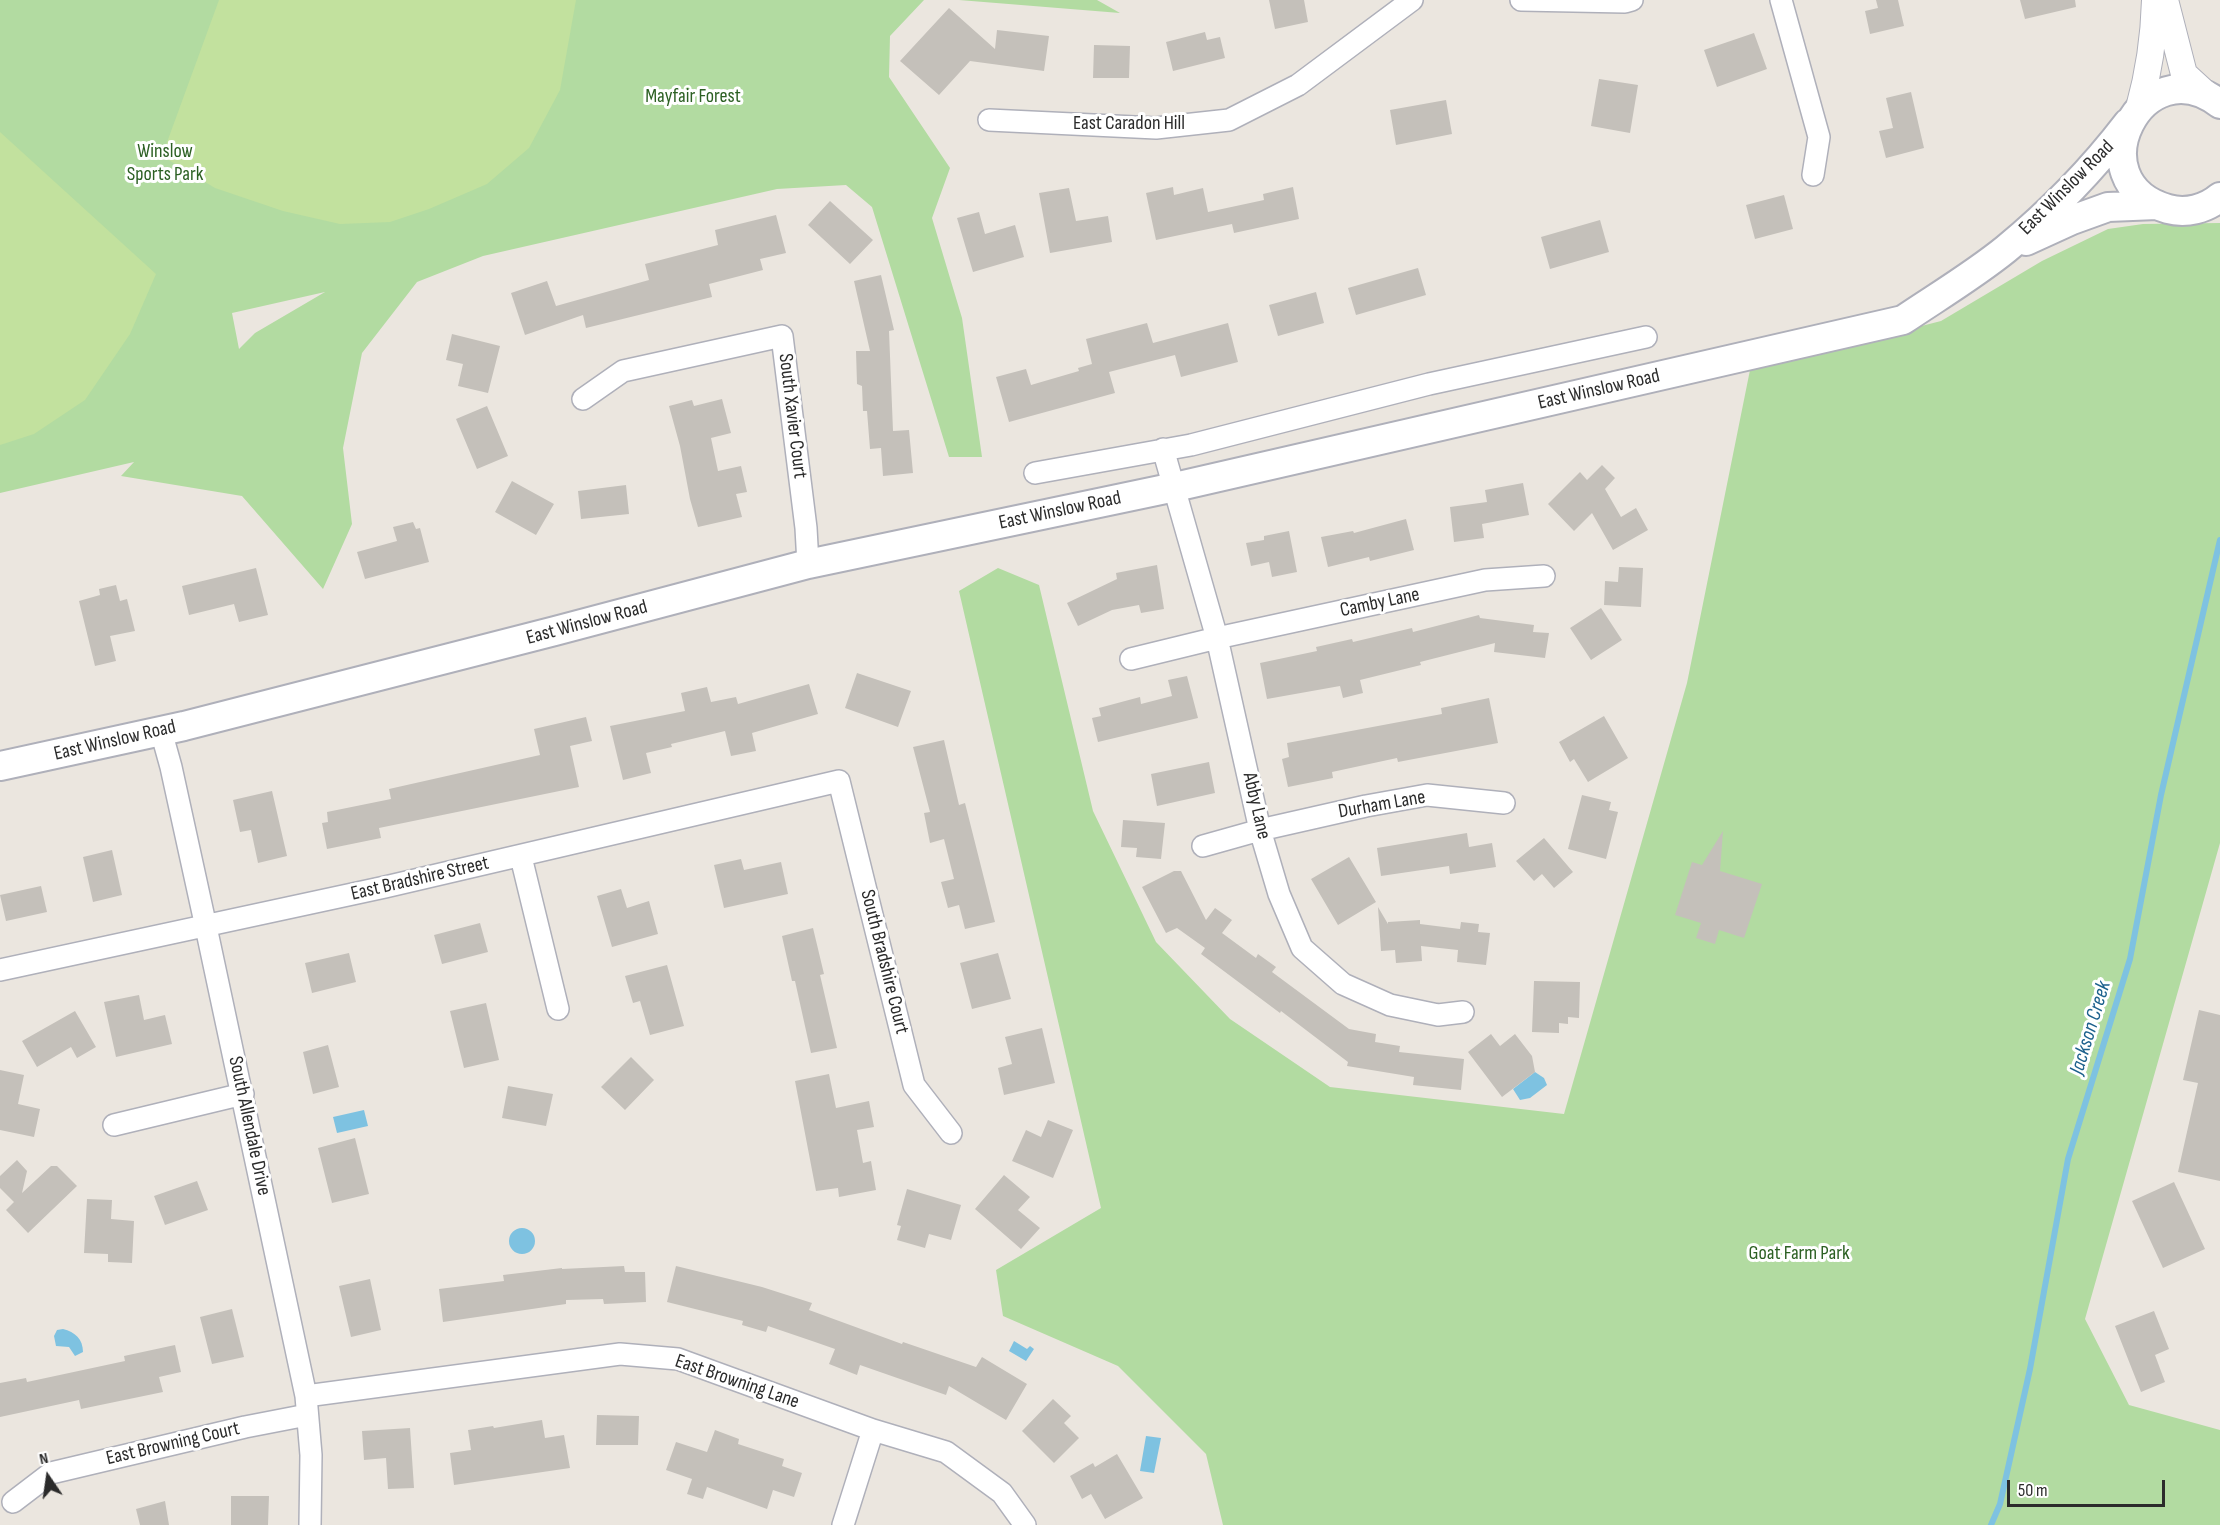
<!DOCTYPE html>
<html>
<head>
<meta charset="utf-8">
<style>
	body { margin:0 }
	#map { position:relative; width:2220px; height:1525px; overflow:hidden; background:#ebe6df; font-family:"Sofia Sans Condensed",sans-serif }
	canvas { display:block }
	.north { position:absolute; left:18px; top:1447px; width:60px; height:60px; -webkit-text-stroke:4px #fff; paint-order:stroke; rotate:347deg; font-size:16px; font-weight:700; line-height:24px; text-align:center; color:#2b2b2b }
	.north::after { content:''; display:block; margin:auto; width:21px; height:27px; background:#2b2b2b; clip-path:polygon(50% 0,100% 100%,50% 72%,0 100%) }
	.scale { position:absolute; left:2007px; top:1480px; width:158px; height:27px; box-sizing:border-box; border:3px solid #2b2b2b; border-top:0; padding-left:8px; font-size:18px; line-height:21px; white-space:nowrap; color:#2b2b2b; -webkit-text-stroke:4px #fff; paint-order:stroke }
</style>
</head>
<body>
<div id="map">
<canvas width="2220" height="1525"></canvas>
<div class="north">N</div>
<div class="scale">50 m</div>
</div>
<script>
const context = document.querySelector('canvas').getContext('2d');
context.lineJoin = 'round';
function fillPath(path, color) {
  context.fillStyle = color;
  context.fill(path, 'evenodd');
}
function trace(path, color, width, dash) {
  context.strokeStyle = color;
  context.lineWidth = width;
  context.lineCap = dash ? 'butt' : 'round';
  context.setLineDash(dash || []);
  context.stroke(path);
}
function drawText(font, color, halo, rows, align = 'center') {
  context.font = font + ' "Sofia Sans Condensed",sans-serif';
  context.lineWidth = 6;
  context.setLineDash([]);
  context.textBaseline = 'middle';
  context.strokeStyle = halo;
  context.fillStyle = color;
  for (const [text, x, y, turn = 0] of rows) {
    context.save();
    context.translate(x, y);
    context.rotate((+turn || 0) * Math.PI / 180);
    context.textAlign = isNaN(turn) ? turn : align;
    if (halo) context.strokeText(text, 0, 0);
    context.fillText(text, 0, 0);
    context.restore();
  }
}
fillPath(new Path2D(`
	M0,0H924L890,36L889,77L950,168L932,218L962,318L982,457H949L872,207L846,185L777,189L483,256L417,282L362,353L343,448L352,524L323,589L242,496L121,476L134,462L0,493ZM325,292L255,333L239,349L232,313Z
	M959,0H1097L1120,13Z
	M2220,223V843L2085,1319L2129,1405L2220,1430V1525H1223L1206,1454L1118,1366L1003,1316L996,1270L1101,1208L959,591L998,568L1039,585L1093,811L1156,942L1230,1019L1330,1087L1564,1114L1687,683L1750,370L1941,321L2042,261L2108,229L2143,224Z`), '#b2dba1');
fillPath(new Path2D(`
	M219,0H576L560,90L529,148L487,184L429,209L390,222L340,224L283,211L215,188L162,156Z
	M0,132L156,274L130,334L85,400L34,434L0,445Z`), '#c2e19e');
fillPath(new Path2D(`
	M1535,1072L1544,1078L1547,1085L1530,1098L1520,1100L1513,1089Z
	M364,1110L368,1126L337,1133L333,1117Z
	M509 1241a13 13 0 1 1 26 0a13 13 0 1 1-26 0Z
	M63,1329C75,1332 83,1339 83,1352L75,1356L69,1347L56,1346L54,1336L57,1330Z
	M1014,1341L1027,1349L1030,1346L1034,1349L1026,1361L1009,1351Z
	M1146,1436L1161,1438L1154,1473L1140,1471Z`), '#7ec2e1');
trace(new Path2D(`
	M1991,1525L2000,1504L2030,1369L2068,1159L2130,959L2161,795L2220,540`), '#7ec2e1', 6);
fillPath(new Path2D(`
	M1269,0H1304L1308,22L1275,29Z
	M1876,0H1898L1904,26L1870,34L1865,11L1878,8Z
	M2020,0H2075L2076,7L2025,19Z
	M949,8L995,49L997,30L1049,36L1044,71L970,61L939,95L900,61Z
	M1205,32L1207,40L1220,37L1225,58L1173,71L1166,42Z
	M1754,33L1767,69L1717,87L1704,50Z
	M1094,45L1130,46L1129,78H1093Z
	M1599,79L1638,85L1630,133L1591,126Z
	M1911,92L1924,148L1886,158L1879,131L1893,128L1886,98Z
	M1446,100L1452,134L1396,145L1390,110Z
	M1173,187L1174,195L1203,188L1208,212L1264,200L1263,194L1293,187L1299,219L1234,233L1232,224L1156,240L1146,193Z
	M1069,188L1076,221L1108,216L1112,242L1050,253L1039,193Z
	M1784,195L1793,229L1755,239L1746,205Z
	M830,201L873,240L850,264L808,225Z
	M979,212L985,234L1015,225L1024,257L973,272L957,218Z
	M776,215L786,253L760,259L763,270L709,284L712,297L586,328L583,315L525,335L511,293L547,281L556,306L649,280L645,264L718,245L715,230Z
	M1600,220L1609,252L1550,269L1541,237Z
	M1418,268L1426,295L1356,315L1348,288Z
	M881,275L894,330L889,331L893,431L909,430L913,473L883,476L881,448L870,449L867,411H863L862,386L857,384L856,351H870L854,281Z
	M1316,292L1324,323L1278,336L1269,305Z
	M1147,323L1153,343L1228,323L1238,362L1181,377L1175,355L1109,372L1115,393L1009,422L996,377L1026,369L1031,385L1079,371L1078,368L1092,364L1086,339Z
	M452,334L500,346L488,393L458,386L463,364L446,360Z
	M722,399L731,433L711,438L718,471L741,466L747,492L736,494L742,517L698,527L690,499L680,446L669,406L692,400L694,406Z
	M487,406L508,456L477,469L456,419Z
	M1602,465L1615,478L1605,489L1621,517L1636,508L1648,530L1613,550L1592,513L1574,531L1548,504L1580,472L1587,480Z
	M512,481L554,504L536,535L495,512Z
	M1523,483L1529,515L1482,524L1484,538L1454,542L1450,507L1487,502L1485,490Z
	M626,485L629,514L581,519L578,491Z
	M1406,519L1414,550L1370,561L1369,557L1328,567L1321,537L1353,531L1354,533Z
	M413,522L416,529L420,528L429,562L365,579L357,552L397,541L393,527Z
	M1289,531L1297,572L1272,577L1269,562L1251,566L1246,543L1264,540V536Z
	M1157,565L1164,609L1141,613L1139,605L1112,610L1078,626L1067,603L1117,579L1116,573Z
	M1619,567L1643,568L1641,607L1604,605L1605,581L1618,582Z
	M256,568L268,615L239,622L234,604L189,615L182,586Z
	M116,585L120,601L127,599L135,631L110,636L116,661L95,666L79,601L100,595L99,589Z
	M1601,608L1622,640L1591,660L1570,628Z
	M1479,615L1480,618L1534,625L1533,632L1549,633L1545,658L1494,652L1495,643L1420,662L1421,665L1360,680L1363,693L1343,698L1340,686L1267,699L1260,663L1317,651L1316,647L1352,639L1353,642L1412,628L1413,632Z
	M857,673L911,691L898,727L845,708Z
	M1187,676L1198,718L1098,742L1092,718L1101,716L1099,708L1140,697L1141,704L1172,696L1168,680Z
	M809,684L818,714L752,733L756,751L731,756L725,731L671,744L672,747L646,753L651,773L623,780L610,726L685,711L681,693L707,687L711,702L736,697L738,704Z
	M1489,698L1498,743L1398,762L1397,758L1332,772L1333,778L1288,787L1282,759L1289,757L1287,743L1442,714L1441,708Z
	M1604,716L1628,758L1588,782L1574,759L1570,762L1559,742Z
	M586,717L592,741L570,746L579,787L379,828L381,838L327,849L322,823L328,822L327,812L391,799L389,789L540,755L534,729Z
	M944,740L959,805L965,803L995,922L965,929L959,905L948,908L941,882L954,879L944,839L930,843L924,813L930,812L913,747Z
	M1209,762L1215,793L1157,806L1151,774Z
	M272,791L287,856L258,863L251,830L240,832L233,800Z
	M1582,795L1611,802L1609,810L1618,812L1606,859L1568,849Z
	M1123,820L1165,823L1161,859L1136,857L1137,848L1121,847Z
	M1723,831L1720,871L1762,884L1744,938L1719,930L1715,944L1696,938L1701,923L1675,915L1692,862L1702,865Z
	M1467,833L1469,847L1492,843L1496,867L1450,874L1449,866L1381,876L1377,848Z
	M1544,838L1573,872L1554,888L1542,874L1534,881L1516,861Z
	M112,850L122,895L93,902L83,857Z
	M1349,857L1376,902L1338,925L1311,879Z
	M741,859L744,870L781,862L788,894L724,908L714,865Z
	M1174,871H1181L1206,920L1215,908L1232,920L1222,933L1256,958L1258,954L1276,967L1272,972L1349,1029L1376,1034L1375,1042L1400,1046L1399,1052L1464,1059L1461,1090L1413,1085L1414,1077L1347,1066L1348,1062L1281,1011L1280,1013L1201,954L1205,948L1177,928L1166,933L1142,887Z
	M41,886L47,912L6,921L0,895Z
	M621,889L627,908L649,901L658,934L612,947L597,896Z
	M1378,907L1388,924V922L1420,920V924L1460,929L1461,922L1479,924L1478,932L1490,933L1486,965L1457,962L1458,950L1421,946L1422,961L1396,963L1395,950L1381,951Z
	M480,923L488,952L442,964L434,935Z
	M813,928L824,974L820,975L837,1048L811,1053L795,981H792L782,936Z
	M349,953L356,982L312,993L305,963Z
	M998,953L1011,999L972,1009L960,963Z
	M667,965L684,1026L650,1035L640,1001L633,1003L625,976Z
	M1534,981L1580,982L1579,1018L1568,1017V1024L1559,1023V1033L1532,1032Z
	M139,995L144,1020L165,1015L172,1044L116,1057L104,1002Z
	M486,1003L499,1060L464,1068L450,1011Z
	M2199,1010L2220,1015V1181L2178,1172L2198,1083L2183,1080Z
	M75,1011L96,1047L77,1058L71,1047L37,1067L22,1041Z
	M1042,1028L1055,1083L1004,1095L998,1068L1012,1064L1005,1037Z
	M1491,1034L1500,1046L1515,1034L1532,1056L1535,1072L1502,1097L1468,1052Z
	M328,1045L339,1087L313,1094L303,1052Z
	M631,1057L654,1080L625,1110L601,1087Z
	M0,1070L24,1075L18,1104L40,1109L34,1137L0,1130Z
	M829,1074L836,1108L869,1101L874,1127L857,1130L863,1163L871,1161L876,1190L839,1197L838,1188L816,1191L795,1081Z
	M508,1086L553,1094L546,1126L502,1118Z
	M1048,1120L1073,1130L1053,1178L1012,1161L1026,1130L1041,1137Z
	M355,1138L369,1194L332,1203L318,1148Z
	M17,1160L27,1171L22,1193L51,1166H57L77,1186L28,1233L6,1210L14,1202L0,1188V1176Z
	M1004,1175L1030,1197L1018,1210L1040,1228L1021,1249L975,1209Z
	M197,1181L208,1210L165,1225L154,1196Z
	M2174,1182L2205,1249L2163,1268L2132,1201Z
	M907,1189L961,1205L951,1240L929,1234L925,1248L897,1240L901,1226L897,1225Z
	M87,1199L112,1200L111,1219L134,1221L132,1263L108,1262V1254L84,1253Z
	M624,1266L625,1272H645L646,1302L604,1304L603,1299L566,1300V1304L443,1322L439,1289L504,1281L503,1275L562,1268V1269Z
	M676,1266L762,1287L812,1303L809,1310L902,1344L903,1342L976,1367L982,1357L1027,1384L1006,1420L949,1386L946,1395L860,1365L857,1375L829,1364L835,1349L815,1342L768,1326L766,1332L742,1325L743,1321L667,1302Z
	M370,1279L381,1330L351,1337L339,1286Z
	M232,1309L244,1357L212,1364L200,1317Z
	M2154,1311L2169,1349L2155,1355L2165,1382L2141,1392L2115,1326Z
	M175,1345L181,1372L159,1377L163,1392L81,1409L79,1400L0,1417V1383L26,1378L27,1382L125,1361L124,1356Z
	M1053,1399L1071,1416L1064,1423L1079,1438L1054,1463L1022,1431Z
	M597,1415L639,1416L638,1445H596Z
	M542,1420L545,1438L564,1435L570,1468L454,1485L450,1453L471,1450L468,1430L493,1426L494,1428Z
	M410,1428L414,1488L388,1489L386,1458L364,1460L362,1431Z
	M715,1430L739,1439L738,1444L784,1459L782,1466L802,1473L794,1497L773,1490L767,1509L707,1487L703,1499L687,1494L692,1479L666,1470L676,1442L707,1452Z
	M1117,1454L1143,1498L1105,1519L1091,1494L1082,1499L1070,1476L1093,1463L1095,1467Z
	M231,1496H269L268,1525H231Z
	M165,1501L169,1525H140L136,1509Z`), '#c4c0ba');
const minor = new Path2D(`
	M1521,0L1625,2L1632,0
	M1781,0L1819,137L1813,175
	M989,120L1156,128L1229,120L1298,85L1412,0
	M583,399L623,371L782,336L806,528L808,564
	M1163,449L1217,638L1260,830L1279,894L1302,948L1343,984L1390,1005L1438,1015L1463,1012
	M1035,473L1191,445L1429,384L1646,337
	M1131,659L1217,638L1485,580L1544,576
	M161,731L171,767L206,927L306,1396L311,1455L310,1525
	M1203,846L1260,830L1366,806L1427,795L1504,803
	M521,857L558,1009
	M0,970L385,887L839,781L914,1085L951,1133
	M114,1125L243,1094
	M306,1396L620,1354L678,1359L873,1430L946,1452L1002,1493L1025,1525
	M13,1502L51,1473L245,1427L307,1415
	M843,1525L873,1430`);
const tertiary = new Path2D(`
	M2165,0L2184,74L2208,96
	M2139,108C2149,72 2154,38 2155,0`);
const secondary = new Path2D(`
	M2220,104C2143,44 2073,182 2168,209C2186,214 2206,209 2220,197
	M2026,241L2072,220L2108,207L2157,205
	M0,766L184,726L555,631L808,564L1175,487L1903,320C1937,297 1974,275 2006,249C2051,212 2092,170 2128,123`);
trace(minor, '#afb0ba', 24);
trace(tertiary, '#afb0ba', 28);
trace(secondary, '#afb0ba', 32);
trace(minor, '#fff', 21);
trace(tertiary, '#fff', 26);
trace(secondary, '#fff', 28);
drawText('20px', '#2c6023', '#fff', [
	["Mayfair Forest",693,97],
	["Winslow",165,152],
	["Sports Park",165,175],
	["Goat Farm Park",1799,1254]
]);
drawText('20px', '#2b2b2b', '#fff', [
	["East Caradon Hill",1129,124],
	["East Winslow Road",2067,188,-45],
	["East Winslow Road",1599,390,-13],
	["South Xavier Court",792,416,83],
	["East Winslow Road",1060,511,-12],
	["Camby Lane",1380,603,-12],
	["East Winslow Road",587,623,-15],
	["East Winslow Road",115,741,-13],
	["Durham Lane",1382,805,-10],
	["Abby Lane",1256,806,77],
	["East Bradshire Street",420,879,-13],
	["South Bradshire Court",884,962,76],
	["South Allendale Drive",249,1126,78],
	["East Browning Lane",737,1382,19],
	["East Browning Court",173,1444,-13]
]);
drawText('italic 21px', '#1d618d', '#fff', [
	["Jackson Creek",2091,1028,-73]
]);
</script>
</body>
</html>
